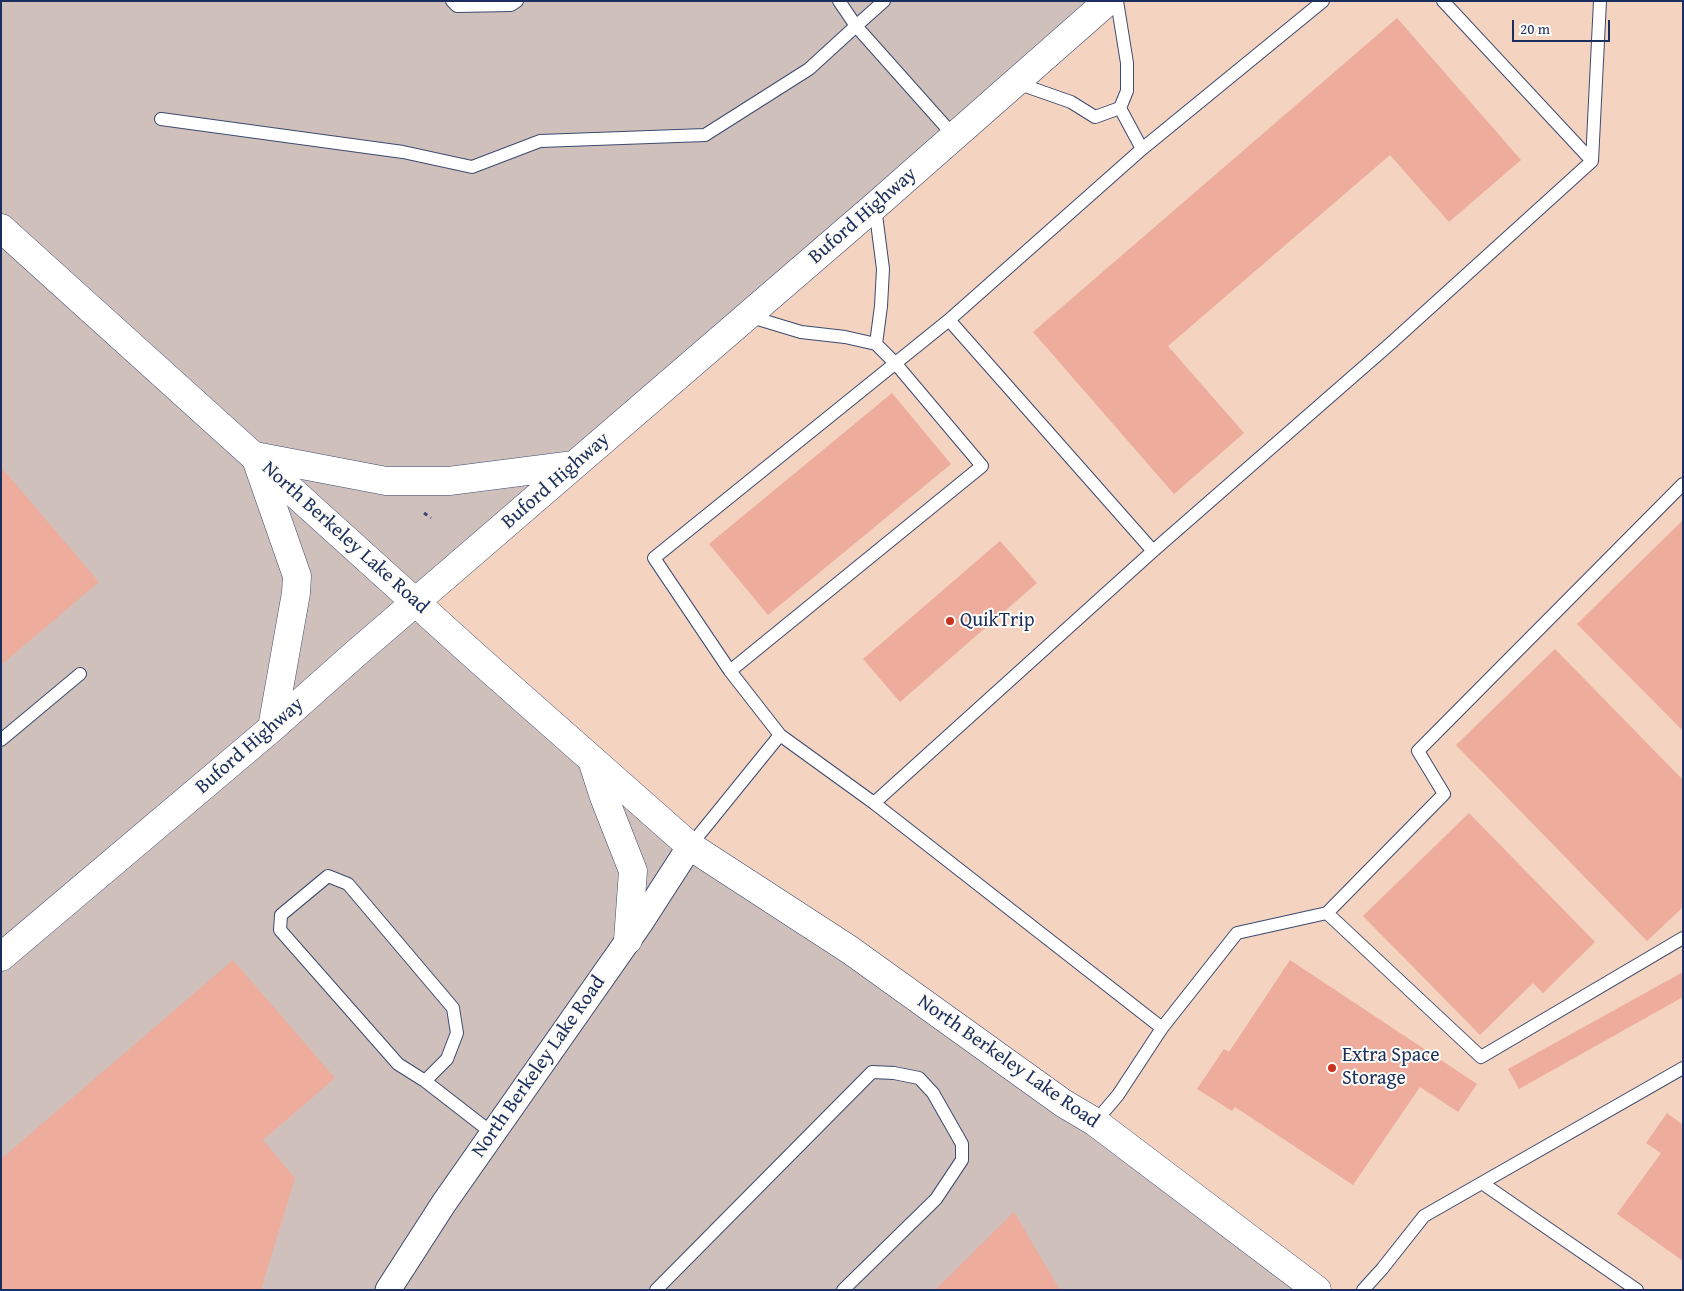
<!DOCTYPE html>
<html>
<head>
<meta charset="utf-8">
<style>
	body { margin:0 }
	#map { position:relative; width:1684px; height:1291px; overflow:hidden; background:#f7e5d0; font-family:"Gentium Book Plus",serif }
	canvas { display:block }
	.frame { position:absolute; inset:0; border:2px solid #1b2f5e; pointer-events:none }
	.scale { position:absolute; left:1512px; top:20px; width:98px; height:22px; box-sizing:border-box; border:2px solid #1b2f5e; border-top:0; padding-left:6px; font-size:15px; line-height:18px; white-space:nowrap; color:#1b2f5e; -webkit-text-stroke:4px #fdfcf7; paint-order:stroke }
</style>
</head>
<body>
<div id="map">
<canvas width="1684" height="1291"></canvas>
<div class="frame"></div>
<div class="scale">20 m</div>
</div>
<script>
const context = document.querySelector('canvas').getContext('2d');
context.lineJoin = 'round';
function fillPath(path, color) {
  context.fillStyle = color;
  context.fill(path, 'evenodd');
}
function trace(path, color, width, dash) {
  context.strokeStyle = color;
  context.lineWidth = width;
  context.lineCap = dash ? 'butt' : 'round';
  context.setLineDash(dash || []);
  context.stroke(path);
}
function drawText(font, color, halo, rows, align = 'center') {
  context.font = font + ' "Gentium Book Plus",serif';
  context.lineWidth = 4;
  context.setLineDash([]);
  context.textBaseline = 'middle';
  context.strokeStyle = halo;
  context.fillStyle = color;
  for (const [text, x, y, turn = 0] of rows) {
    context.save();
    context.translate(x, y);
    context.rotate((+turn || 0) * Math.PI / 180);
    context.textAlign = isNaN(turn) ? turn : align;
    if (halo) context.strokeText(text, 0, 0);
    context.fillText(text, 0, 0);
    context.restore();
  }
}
fillPath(new Path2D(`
	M1112,1H1683V1290H1317L690,846L416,601Z`), '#f4d3c1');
fillPath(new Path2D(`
	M1,1H1112L416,601L690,846L1317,1290H1Z`), '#d0c0bc');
fillPath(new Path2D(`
	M1397,18L1521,160L1449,222L1390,155L1168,346L1244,433L1174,494L1033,332Z
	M892,393L951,464L768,615L709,544Z
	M1,467L99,582L1,665Z
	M1683,520V731L1577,624Z
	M1000,541L1037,583L900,702L863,659Z
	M1555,649L1683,780V907L1647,941L1456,745Z
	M1469,813L1595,942L1543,993L1533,983L1480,1035L1363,916Z
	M233,960L335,1078L263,1140L295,1178L261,1290H1V1159Z
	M1290,960L1477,1084L1458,1112L1420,1087L1353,1185L1235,1107L1232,1111L1197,1089L1224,1049L1229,1052Z
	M1683,972V997L1519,1089L1508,1069Z
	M1667,1113L1683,1125V1261L1617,1214L1661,1153L1646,1143Z
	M1014,1212L1060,1290H935Z`), '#eeac9d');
const lane = new Path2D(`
	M452,1L457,6L511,5L517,1
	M839,1L856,26L884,1
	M1323,1L1142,149L949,320L654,558L730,671L780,735L874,803L1153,551L1390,344L1592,161L1443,1
	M1014,82L1071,102L1095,117L1120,108L1127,91V63L1117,1
	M1120,108L1142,149
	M161,119L403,152L472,167L540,141L705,135L809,69L856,26L954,136
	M1592,161L1600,1
	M875,207L883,269L881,306L876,344
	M949,320L1153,551
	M730,671L982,466L896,364L876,344L845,337L801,332L748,316
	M1,740L80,674
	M874,803L1162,1028
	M690,846L780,735
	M1327,913L1481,1057L1683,938
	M425,1081L447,1059L457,1033L453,1008L348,884L328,876L281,915L280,930L398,1064L425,1081L492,1133
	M1095,1122L1118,1095L1162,1028L1237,933L1327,913L1444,794L1418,751L1683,484
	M1482,1183L1637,1290
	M656,1290L872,1072L894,1073L919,1078L933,1093L962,1144V1160L936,1199L843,1290
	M1363,1290L1382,1269L1424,1216L1683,1068`);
const street = new Path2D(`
	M388,1290L444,1203L641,922L690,846`);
const secondary = new Path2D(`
	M1,228L476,657L690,846L850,950L1063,1103L1095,1122L1317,1290
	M592,760L604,797L633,871L628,940`);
const primary = new Path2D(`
	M255,456L386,481H449L574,465
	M255,456L297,576L296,593L272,728
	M1,957L272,728L354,655L875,206L1108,1`);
trace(lane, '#3c4a6f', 14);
trace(street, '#3c4a6f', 27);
trace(secondary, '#3c4a6f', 29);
trace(primary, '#3c4a6f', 29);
trace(new Path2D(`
	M424,513L431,518`), '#3c4a6f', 3, [4, 4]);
trace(lane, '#fff', 12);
trace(street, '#fff', 25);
trace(secondary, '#fff', 28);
trace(primary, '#fff', 28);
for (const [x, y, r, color] of [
	[950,621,5,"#c8321e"],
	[1332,1068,5,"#c8321e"]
]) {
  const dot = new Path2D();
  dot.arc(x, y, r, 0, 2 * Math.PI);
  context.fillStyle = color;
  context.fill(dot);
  trace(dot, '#fdfcf7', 2);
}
drawText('20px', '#1b2f5e', '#fdfcf7', [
	["Buford Highway",863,216,-41],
	["Buford Highway",556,481,-41],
	["North Berkeley Lake Road",345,538,42],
	["Buford Highway",250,746,-41],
	["North Berkeley Lake Road",1008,1062,35],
	["North Berkeley Lake Road",539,1067,-55]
]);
drawText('20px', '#1b2f5e', '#fdfcf7', [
	["QuikTrip",960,621],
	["Extra Space",1342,1056],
	["Storage",1342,1079]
], 'left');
</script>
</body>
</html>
